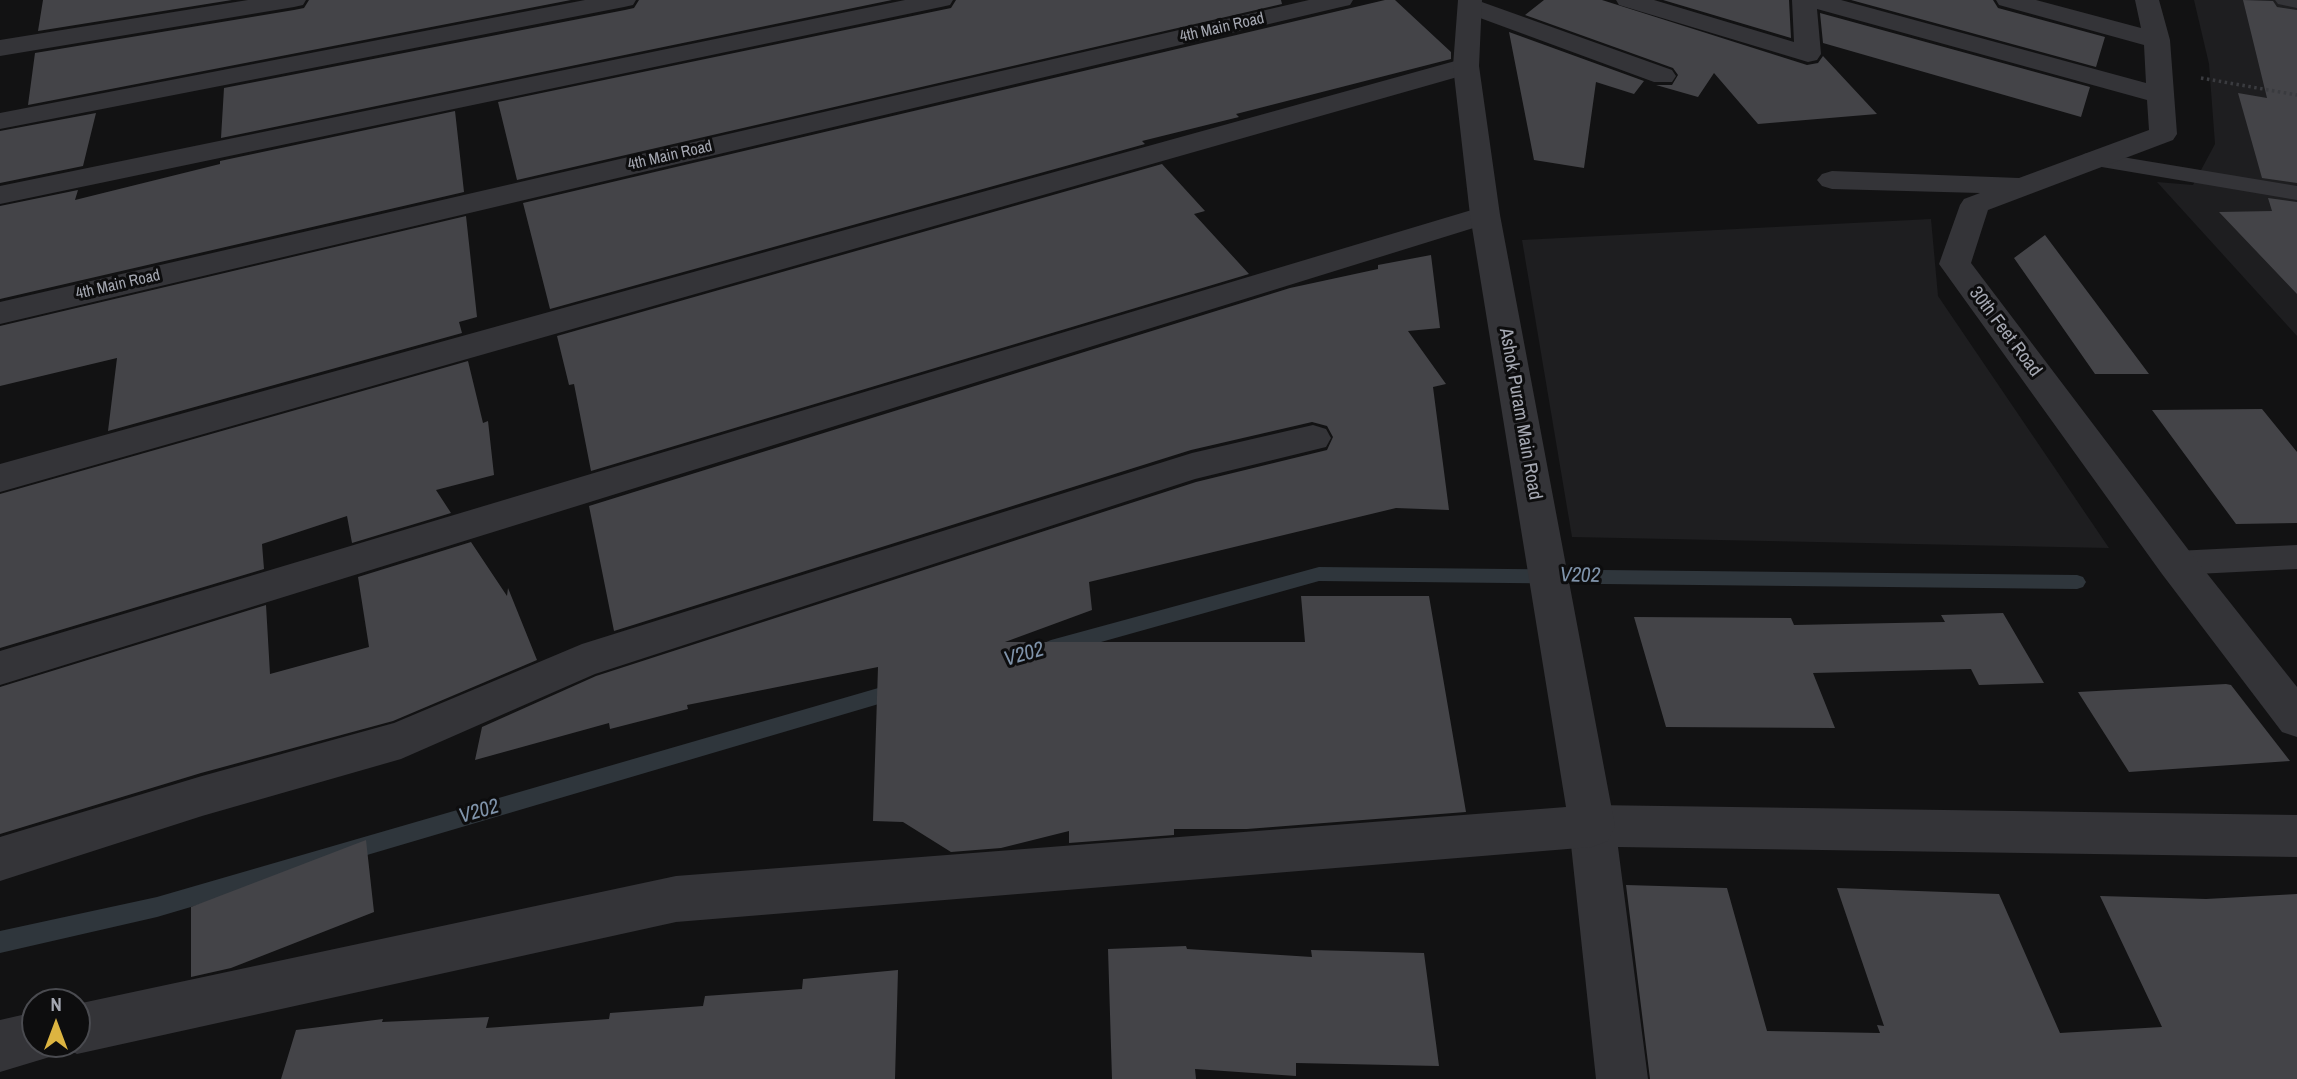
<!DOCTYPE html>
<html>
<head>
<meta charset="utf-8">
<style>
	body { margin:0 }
	#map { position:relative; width:2297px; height:1079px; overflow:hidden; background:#121213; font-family:"Archivo Narrow",sans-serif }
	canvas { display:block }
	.north { position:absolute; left:21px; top:988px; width:70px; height:70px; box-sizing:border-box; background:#0d0d0e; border:2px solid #4a4b50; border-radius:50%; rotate:0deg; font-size:19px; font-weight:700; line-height:28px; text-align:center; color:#a5a8b2 }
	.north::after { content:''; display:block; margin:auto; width:24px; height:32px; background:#dcb441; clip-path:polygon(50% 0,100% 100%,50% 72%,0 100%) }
</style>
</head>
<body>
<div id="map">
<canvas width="2297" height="1079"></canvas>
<div class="north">N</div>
</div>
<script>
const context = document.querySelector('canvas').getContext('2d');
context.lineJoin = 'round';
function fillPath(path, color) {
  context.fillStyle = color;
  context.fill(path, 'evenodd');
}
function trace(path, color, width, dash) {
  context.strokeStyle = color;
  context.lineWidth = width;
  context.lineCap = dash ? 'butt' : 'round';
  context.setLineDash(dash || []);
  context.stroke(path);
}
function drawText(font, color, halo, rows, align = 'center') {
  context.font = font + ' "Archivo Narrow",sans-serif';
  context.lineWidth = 6;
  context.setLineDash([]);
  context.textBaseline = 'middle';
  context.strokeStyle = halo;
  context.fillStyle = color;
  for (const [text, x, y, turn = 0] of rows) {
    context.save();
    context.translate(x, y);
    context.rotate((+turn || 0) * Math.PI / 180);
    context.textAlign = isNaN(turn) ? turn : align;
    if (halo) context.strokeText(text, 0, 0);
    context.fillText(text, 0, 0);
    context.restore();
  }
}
fillPath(new Path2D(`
	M2194,0H2297V336L2157,182L2193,185L2215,144L2209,64Z
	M1931,219L1938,296L2109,548L1572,537L1522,240Z`), '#1e1e20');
fillPath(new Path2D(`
	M1319,567L2077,575L2083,577L2086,582L2083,587L2077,589L1319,581L1051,656L1044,653L1042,648L1044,643L1051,640Z
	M899,682L906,684L909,690L906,696L899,698L157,917L0,953V931L157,897Z`), '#2f363c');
fillPath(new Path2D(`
	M43,0H232L38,31Z
	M309,0H571L28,105L35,53L294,10L304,8Z
	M639,0H892L221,138L224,88L625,10L634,8Z
	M956,0H1281L1282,4L517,180L498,102L951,8Z
	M1385,0H1395L1451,52V59L1236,114L1239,117L1142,141L1145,144L550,309L523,203Z
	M1544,0H1602L1807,65L1818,63L1823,56L1877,114L1758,124L1714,73L1698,97L1656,85H1672L1678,75L1673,68L1525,15Z
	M1663,0H1789L1791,38Z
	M1851,0H1993L1998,8L2105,37L2096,67Z
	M2243,0L2273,1L2277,7L2297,10V183L2262,178L2238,93L2267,98Z
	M1820,13L2090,87L2081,117L1823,43Z
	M1509,32L1644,81L1634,94L1596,82L1584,168L1534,160Z
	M455,111L464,192L0,299V206L78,190L75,200L220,164V161Z
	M96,113L83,166L0,183V131Z
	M1162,164L1205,211L1194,214L1249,274L591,471L574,384L569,385L557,336Z
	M2268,198L2297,202V294L2219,212L2272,211Z
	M466,216L477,317L459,322L462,333L108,431L117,358L0,386V326Z
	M2045,235L2149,374H2095L2014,258Z
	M1431,255L1440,328L1408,331L1446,384L1433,387L1449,510L1396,508L1089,582L1092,610L1005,642H1305L1301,596H1429L1466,812L1247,829H1174V835L1069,843V831L1001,848L951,852L903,822L873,821L878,667L687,705L688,709L610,729L609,723L475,760L482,727L596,676L1196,482L1327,450L1333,437L1327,426L1312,422L1191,450L614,631L589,506L1290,288L1378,269V265Z
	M468,361L483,423L488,421L494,475L436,490L451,513L352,543L347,516L262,544L264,569L0,648V494Z
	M2262,409L2297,452V523L2236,524L2152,410Z
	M471,542L507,596L508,588L537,660L393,721L201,773L0,834V687L266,605L270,674L369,647L358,577Z
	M2003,613L2044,683L1979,685L1971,669L1813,673L1835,728L1666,727L1634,617L1791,618L1794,625L1945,622L1941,615Z
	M2226,684L2231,685L2290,761L2129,772L2078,692Z
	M366,840L374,912L231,968L191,977V907Z
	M1626,885L1727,888L1767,1031L1880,1033L1877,1025L1884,1026L1837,888L1999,894L2060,1033L2162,1027L2100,896L2206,899L2297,894V1079H1650Z
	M1186,946L1187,949L1312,957L1311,950L1424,953L1439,1066L1296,1063V1076L1195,1069L1196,1079H1112L1108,949Z
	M898,970L895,1079H281L296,1030L383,1019L382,1022L489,1017L486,1028L609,1019L610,1013L703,1006L705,996L802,989L803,979Z`), '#444448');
trace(new Path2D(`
	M2201,78L2297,95`), '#3a3b3f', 3.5, [2.5, 3.5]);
fillPath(new Path2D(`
	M2275,0H2297V8L2278,4Z
	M2092,152L2297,186V200L2084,164L2080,159L2084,154Z
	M2297,545V569L2176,575L2165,572L2160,563L2165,554L2176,551Z`), '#343438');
fillPath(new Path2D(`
	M248,0H306L303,5L294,7L0,56V40Z
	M585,0H636L633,5L624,7L0,129V113Z
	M905,0H953L950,5L941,7L0,204V186Z
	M1309,0H1353L1350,5L1341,7L0,324V302Z
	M1616,0H1654L1794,42L1792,0H1841L2146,83L2144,45L1999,5L1996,0H2036L2141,28L2135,0H2159L2170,40L2177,134L2173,140L1988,210L1971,263L2190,552L2297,687V737L2282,732L2162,574L1939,264L1960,205L1964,199L1980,193L1832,189L1822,186L1817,180L1822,174L1832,171L2019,178L2149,130L2147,100L1817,9L1821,54L1817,60L1808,62L1619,5Z
	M1461,1H1479L1672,70L1676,76L1672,82H1654L1461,11L1458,6Z
	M1466,58L1475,60L1479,66L1475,72L0,492V464Z
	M1485,206L1496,209L1500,215L1496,221L0,685V651Z
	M1313,425L1326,429L1331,438L1326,447L1195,479L595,674L401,759L202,816L0,881V837L202,776L394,723L582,644L1192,453Z
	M1592,805L2297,815V857L1618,847L1648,1079H1596L1569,826L1576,811Z`), '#343438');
fillPath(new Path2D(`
	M1458,0H1482L1479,66L1500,215L1615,826L1608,841L1592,847L676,922L77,1054L58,1044L53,1056L0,1072V1020L35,1012V1044H77V1004L676,876L1566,807L1470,215L1453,66Z`), '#343438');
drawText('16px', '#a5a8b2', '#0d0d0e', [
	["4th Main Road",1222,28,-13],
	["4th Main Road",670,156,-13],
	["4th Main Road",118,285,-13]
]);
drawText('19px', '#a5a8b2', '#0d0d0e', [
	["30th Feet Road",2005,332,53],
	["Ashok Puram Main Road",1520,414,80]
]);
drawText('italic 21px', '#7f93aa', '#0d0d0e', [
	["V202",1580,576,1],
	["V202",1024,655,-16],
	["V202",479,812,-16]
]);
</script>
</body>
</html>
